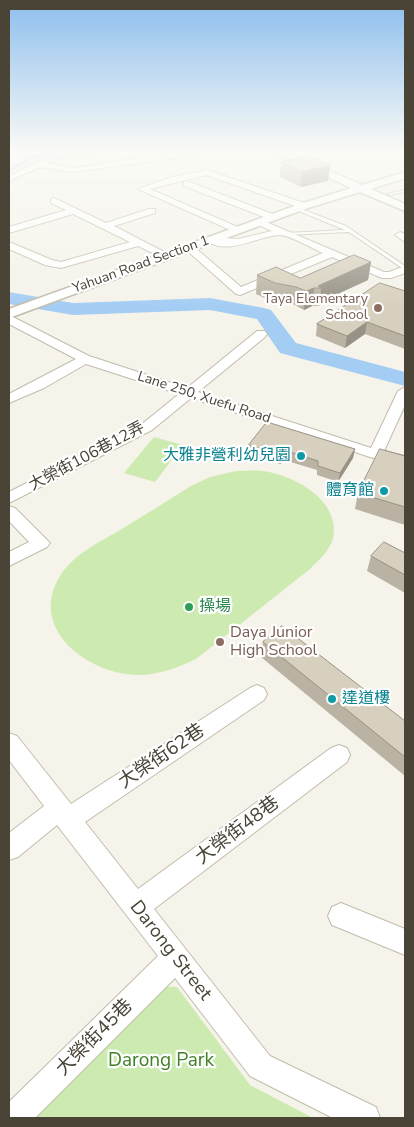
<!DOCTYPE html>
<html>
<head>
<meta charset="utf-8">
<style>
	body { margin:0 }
	#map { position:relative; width:414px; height:1127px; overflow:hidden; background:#f5f3ea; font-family:"Nunito Sans",sans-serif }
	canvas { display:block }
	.frame { position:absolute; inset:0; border:10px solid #4a4437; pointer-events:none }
</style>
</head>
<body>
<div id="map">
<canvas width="414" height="1127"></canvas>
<div class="frame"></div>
</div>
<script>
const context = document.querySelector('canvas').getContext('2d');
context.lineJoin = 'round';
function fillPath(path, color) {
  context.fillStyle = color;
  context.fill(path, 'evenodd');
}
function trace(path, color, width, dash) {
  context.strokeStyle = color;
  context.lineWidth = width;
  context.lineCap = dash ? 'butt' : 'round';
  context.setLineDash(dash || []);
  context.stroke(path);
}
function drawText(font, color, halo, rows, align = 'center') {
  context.font = font + ' "Nunito Sans","Noto Sans TC",sans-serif';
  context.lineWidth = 4.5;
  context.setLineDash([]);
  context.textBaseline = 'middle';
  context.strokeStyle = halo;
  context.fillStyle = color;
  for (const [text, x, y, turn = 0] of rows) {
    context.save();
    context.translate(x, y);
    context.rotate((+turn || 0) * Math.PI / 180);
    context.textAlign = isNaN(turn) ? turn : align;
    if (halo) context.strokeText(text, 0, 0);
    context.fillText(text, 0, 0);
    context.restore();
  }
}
fillPath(new Path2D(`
	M154,437L183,445L155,482L124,473Z
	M236,471C245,471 254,470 263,471C294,475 342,501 333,539C329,551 319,560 310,569L196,659C177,668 159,675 137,675C87,674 25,627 62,573C76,553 100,542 120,530C144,515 168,501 191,486L210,477Z
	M154,986L177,987L250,1085L313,1118H23Z`), '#cdebb1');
trace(new Path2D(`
	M9,171L27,160L53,150`), '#a4cdf4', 2.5);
fillPath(new Path2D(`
	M9,292L73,303L210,298L264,308L271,310L296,343L405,372V386L280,353L257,319L210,310L73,315L9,304Z`), '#a4cdf4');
const service = new Path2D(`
	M405,190V192L389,195L387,194Z
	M296,207L346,226L405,266V270L349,232L284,235V233H286L345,230L294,209Z`);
const minor = new Path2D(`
	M62,150H99L95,152L58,158L47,163L74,168L194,150H207L182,157L74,172L40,167L9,181V176Z
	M207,170L307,204L308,206L307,208H301L206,175L150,189L240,228V232L237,233L138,189L172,177Z
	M187,181L275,215L277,217L275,219H269L184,186V182Z
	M54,198L106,223L149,209H155V213L114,226L172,256L171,258H163L138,246L61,268L45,265L9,249V242L52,260L61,262L130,242L73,214L9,233V227L66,210L51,203V199Z
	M259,219L384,272H389L405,266V273L391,278H382L332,257L240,295L236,294L184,248L185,246H193L241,287L323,253C313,249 290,235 279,235C258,236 226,257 206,240L211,237L238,239L272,231L256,224L254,222Z
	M400,232L405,234V242L395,235Z
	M9,315L89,356L187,388L257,331H265L267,334L265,337L198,392L371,448L398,391L405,387V405L384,451L405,456V466L370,457L191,398L152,430L9,503V492L142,424L179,394L86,364L44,388L9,403V394L76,359L9,324Z
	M9,506L15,508L50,543L47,547L9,566V552L29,542L9,521Z
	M257,685L264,688L267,694L264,700L85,822L138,889L331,748L339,745L347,748L350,755L347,762L154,909L270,1056L376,1107L380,1118H333L250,1076L175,978L35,1118H9V1102L158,956L57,825L18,857L9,860V833L44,806L9,760V733L17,736L71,804L250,688Z
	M341,903L405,929V955L332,925L328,916L332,907Z`);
const tertiary = new Path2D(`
	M269,150H282L362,185L405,172V178L371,189L405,204V211L360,192L308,208L9,318V309L300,204L351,188Z`);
trace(service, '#c2bcac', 2);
trace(minor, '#c2bcac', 2);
trace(tertiary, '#c2bcac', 3);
fillPath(service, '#fff');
fillPath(minor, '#fff');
fillPath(tertiary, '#fff');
fillPath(new Path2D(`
	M281,162L330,165L328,181L301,187L280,177Z
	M371,262L368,280L320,302L319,306H312L304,310L295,305L273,302L256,294L257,275L300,278Z
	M405,291V349L365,334L345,348L316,336L317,324Z
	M249,445L355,449L353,458L338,482L317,475V470L284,460L280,464L248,454Z
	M405,456V525L355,509L358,493Z
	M405,553V593L367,571L371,556Z
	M263,642L405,721V776L261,657Z`), '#bab3a3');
fillPath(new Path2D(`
	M330,165L328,181L301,187L302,172Z
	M371,262L368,280L320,302L321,288L318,286Z
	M314,288L312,306L304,310L306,291Z
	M367,322L365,334L345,348L347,336Z
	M355,449L353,458L338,482L340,473Z
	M284,450V460L280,464L281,455Z`), '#979285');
const building = new Path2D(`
	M308,156L330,165L302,172L281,162Z
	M354,255L371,262L318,286L321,288H314L306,291L296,287L275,283L257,275L276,267L300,278Z
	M380,283L405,291V336L367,322L347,336L317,324Z
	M267,422L355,449L340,473L318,466V461L284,450L281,455L249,445Z
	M380,449L405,456V507L358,493Z
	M384,542L405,553V575L371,556Z
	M282,626L405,721V757L263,642Z`);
fillPath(building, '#d8d0be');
trace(building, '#979285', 1);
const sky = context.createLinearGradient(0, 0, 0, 308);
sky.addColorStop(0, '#8dbeed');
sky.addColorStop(0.49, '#fafaf6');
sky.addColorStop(1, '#fafaf600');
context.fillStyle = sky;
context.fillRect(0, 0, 414, 308);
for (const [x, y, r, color] of [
	[378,308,5,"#8d6e63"],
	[301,456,5,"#0f9aa8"],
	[384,491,5,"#0f9aa8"],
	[189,607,5,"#2e9e5b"],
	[220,642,5,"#8d6e63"],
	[332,699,5,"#0f9aa8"]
]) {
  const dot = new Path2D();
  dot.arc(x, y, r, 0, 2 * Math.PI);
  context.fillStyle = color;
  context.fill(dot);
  trace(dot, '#fff', 2);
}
drawText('14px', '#4a4437', '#fff', [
	["Yahuan Road Section 1",141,265,-20],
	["Lane 250, Xuefu Road",204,398,18]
]);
drawText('14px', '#785e54', '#fff', [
	["Taya Elementary",368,300],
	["School",368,316]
], 'right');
drawText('16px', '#0d838f', '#fff', [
	["大雅非營利幼兒園",291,456],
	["體育館",374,491],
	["達道樓",342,699,"left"]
], 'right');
drawText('16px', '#4a4437', '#fff', [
	["大榮街106巷12弄",87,457,-28]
]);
drawText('16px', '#27864d', '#fff', [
	["操場",199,607]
], 'left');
drawText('16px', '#785e54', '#fff', [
	["Daya Junior",230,633],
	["High School",230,651]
], 'left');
drawText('19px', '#4a4437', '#fff', [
	["大榮街62巷",162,757,-34],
	["大榮街48巷",238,831,-37],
	["Darong Street",170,951,52],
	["大榮街45巷",95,1038,-45]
]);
drawText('19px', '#418026', '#fff', [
	["Darong Park",161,1061]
]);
</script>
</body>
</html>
